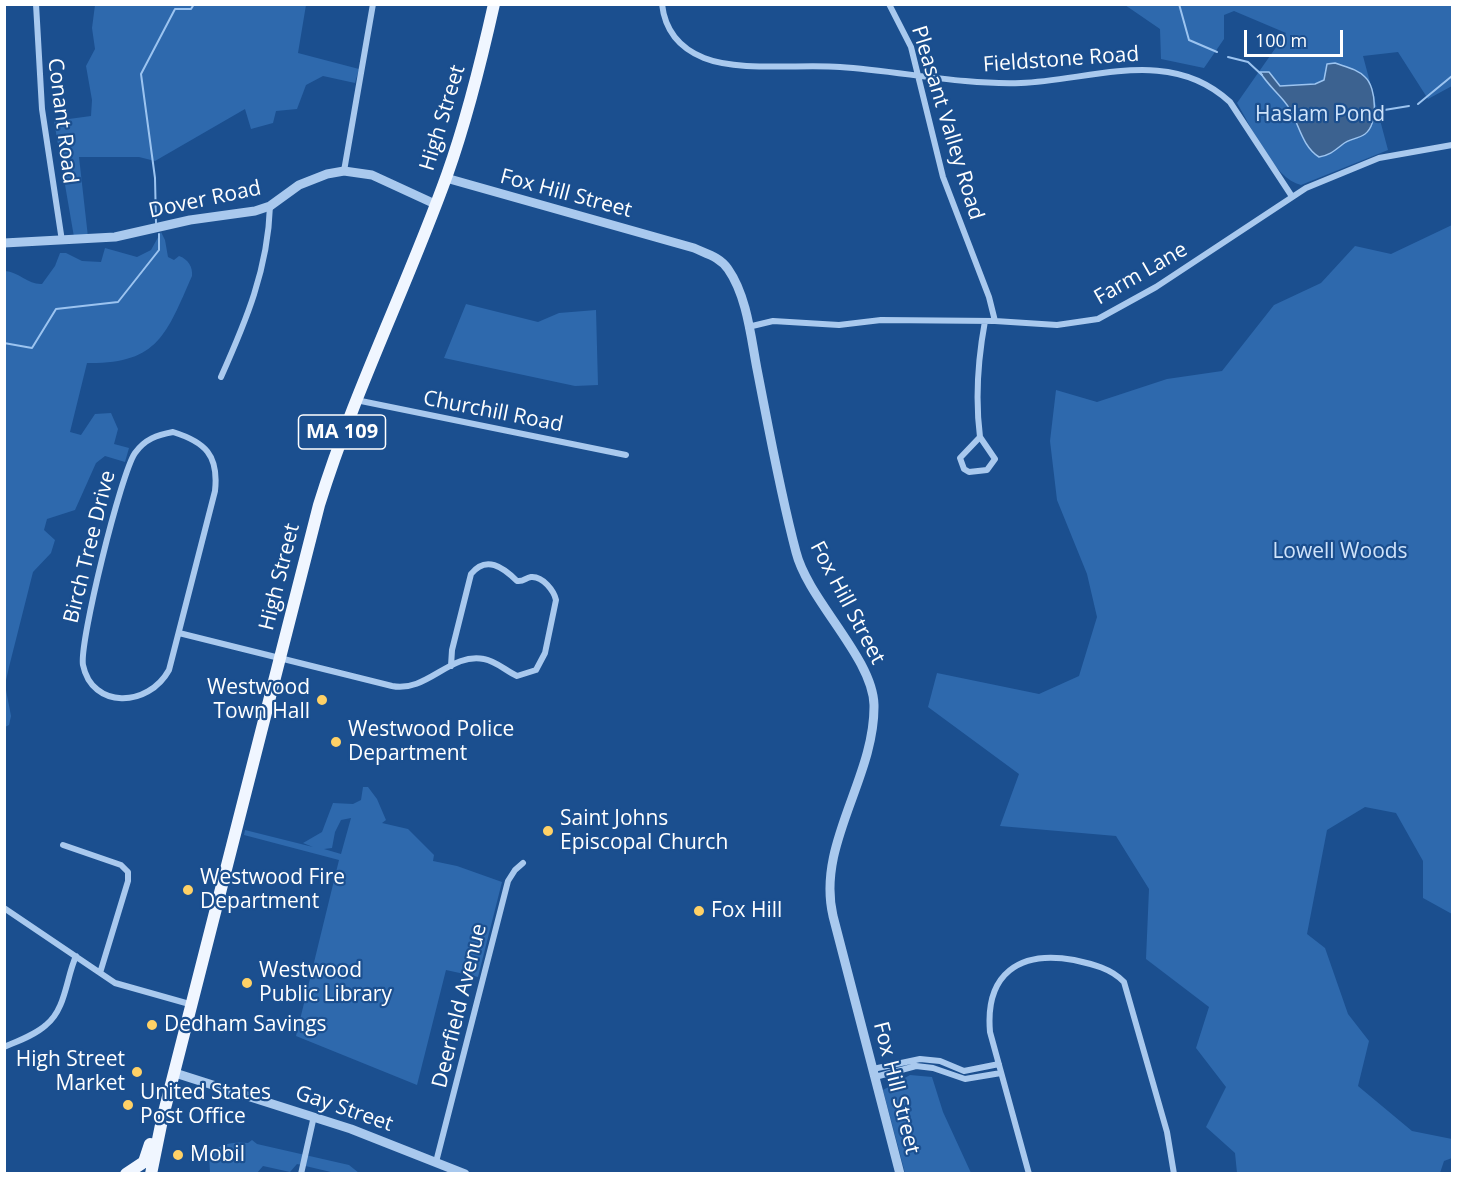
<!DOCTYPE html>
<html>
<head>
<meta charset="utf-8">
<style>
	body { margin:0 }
	#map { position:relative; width:1457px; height:1178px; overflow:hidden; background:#1b4f8f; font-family:"Open Sans",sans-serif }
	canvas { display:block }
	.frame { position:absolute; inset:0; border:6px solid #fff; pointer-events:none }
	.scale { position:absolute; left:1244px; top:30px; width:99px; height:27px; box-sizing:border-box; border:3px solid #fff; border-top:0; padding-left:8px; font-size:18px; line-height:21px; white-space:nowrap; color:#fff; -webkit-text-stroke:4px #1b4f8f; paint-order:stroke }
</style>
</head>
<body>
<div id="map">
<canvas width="1457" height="1178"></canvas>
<div class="frame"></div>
<div class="scale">100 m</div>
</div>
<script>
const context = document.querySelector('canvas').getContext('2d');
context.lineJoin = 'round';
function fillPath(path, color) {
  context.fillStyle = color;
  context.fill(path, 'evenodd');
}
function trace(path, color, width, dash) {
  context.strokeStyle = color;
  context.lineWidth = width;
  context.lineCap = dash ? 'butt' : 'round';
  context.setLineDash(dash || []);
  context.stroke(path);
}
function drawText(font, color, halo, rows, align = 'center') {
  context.font = font + ' "Open Sans",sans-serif';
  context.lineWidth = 4.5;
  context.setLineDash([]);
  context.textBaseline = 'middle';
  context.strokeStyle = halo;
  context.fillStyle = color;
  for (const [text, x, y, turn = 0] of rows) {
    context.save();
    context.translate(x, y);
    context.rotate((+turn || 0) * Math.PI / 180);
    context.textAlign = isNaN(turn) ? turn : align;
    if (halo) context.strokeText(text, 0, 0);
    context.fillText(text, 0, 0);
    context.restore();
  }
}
fillPath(new Path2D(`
	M95,5H306L298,53L359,69L355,83L323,76L306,85L297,109L276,111L273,123L251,129L245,109L155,161L139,157H79L88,237H74L54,121L91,116L92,100L86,66L95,49L92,28Z
	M1125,5H1452V86L1428,99L1398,52L1363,56L1388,150L1301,185C1274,179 1251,126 1237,103L1286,33L1234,11L1224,15V39L1204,68L1161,59L1160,29Z
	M1452,225V914L1423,898V861L1396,813L1365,807L1327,830L1307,934L1325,948L1348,1014L1369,1041L1358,1086L1412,1131L1452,1139V1158L1444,1161L1440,1173H1237L1235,1153L1206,1127L1226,1087L1196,1048L1209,1007L1146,959L1149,889L1116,836L1000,826L1019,774L928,707L937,673L1039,694L1079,676L1097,617L1087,574L1057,500L1050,441L1056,390L1097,402L1167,379L1222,371L1274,305L1321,283L1355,246L1391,254Z
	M161,232L165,240L168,257L174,260L179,256C188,259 193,267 192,276C166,335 158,364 87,363L70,432L81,435L95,414L111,413L118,429L114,444L129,448L125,462L105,456L96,463L75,510L47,519L44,530L55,540L51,553L33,572L9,667L5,685L11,716L9,725L5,727V271C19,272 29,285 42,284L55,266L60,253H66L82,261L101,262L105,248L137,257L151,250Z
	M466,304L538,322L559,313L596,310L598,385L575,386L444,358Z
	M363,787H368L377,799L386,820L382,823L408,829L434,855L433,861L457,866L502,882L478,977L446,970L417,1085L296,1036L339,860L244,835L245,830L313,847L303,843L322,832L333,803L353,804L361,800ZM351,818L341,854L324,849L332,848L335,832L341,820Z
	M910,1075L932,1077L943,1112L971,1173H905L883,1090Z
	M252,1140L257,1144L349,1165L359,1173H335L297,1164L290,1172L263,1166L257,1173H210L209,1154C221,1144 233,1141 248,1143Z`), '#2e69ad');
const water = new Path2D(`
	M1335,63C1346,67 1357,69 1365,77C1377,88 1378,124 1365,134C1358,139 1349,139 1343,144C1334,151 1330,155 1319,157C1299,144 1299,118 1284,101C1276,91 1267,84 1260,72H1269L1280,86L1315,84L1324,80L1327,64Z`);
fillPath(water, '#3c6290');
trace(water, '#9cc4f0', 1.5);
trace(new Path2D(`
	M1179,4L1189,40L1217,52
	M1228,57L1248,62L1262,75
	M1418,104L1452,76
	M1372,112L1409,106
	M156,223L155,178L141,74L175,9H191L194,4
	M4,343L32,348L56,309L118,302L159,250V234`), '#9cc4f0', 2);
trace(new Path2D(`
	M36,4L42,109L62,241
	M662,4C665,31 679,48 704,58C739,72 801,64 840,67C901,71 960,85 1021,83C1093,80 1170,46 1230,102L1291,195
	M889,4L911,47L943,177L989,297L995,321
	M344,171L373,4
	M748,327L773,321L839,325L881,320L995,321L1057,325L1098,319L1156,287L1306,188L1379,158L1452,145
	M221,377C246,321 268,269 270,206
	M356,400L626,455
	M173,432C205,442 219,455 215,491L169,670C148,708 92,709 83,665C79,643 121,473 135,453C145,439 157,435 173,432Z
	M980,437L995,459L987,470L969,472L964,469L960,458L980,437C975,398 978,359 985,321
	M179,633L392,686C427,693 450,652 484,659C496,661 506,671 517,676L536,670L545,653L556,600C554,591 543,576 531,577C525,578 524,582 517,581C503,567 486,555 471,574L452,650L451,666
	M63,845L121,865L128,872V881L100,973
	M4,908L115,983L193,1005
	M4,1047C18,1041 35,1035 46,1025C66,1009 66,978 76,956
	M873,1069L920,1059L940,1061L964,1071L999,1064
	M875,1077L916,1066L933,1068L965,1079L1001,1073
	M436,1162L508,881L515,870L523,863
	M301,1174L314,1116
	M1029,1174L990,1032C985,974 1019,950 1074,960C1092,964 1111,968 1124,982L1167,1132L1174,1174`), '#a9c9ee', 6);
trace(new Path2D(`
	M446,178L694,248C707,254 720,257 728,269C747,296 751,338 757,369C769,430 780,492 796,552C808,600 873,658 874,705C875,778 816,844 833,916L900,1174
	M4,243L115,237L190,220L255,211L270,206L299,185L327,174L344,171L372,175L435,204
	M175,1073L351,1129L465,1174`), '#a9c9ee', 9);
trace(new Path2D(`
	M126,1174L144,1162L150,1144
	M151,1174L162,1120L319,505C354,392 407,286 447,175C467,119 481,62 494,4`), '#f0f6ff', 12);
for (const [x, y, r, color] of [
	[322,700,6,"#ffd166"],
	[336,742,6,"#ffd166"],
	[548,831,6,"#ffd166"],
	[188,890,6,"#ffd166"],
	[699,911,6,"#ffd166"],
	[247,983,6,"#ffd166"],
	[152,1025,6,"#ffd166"],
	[137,1072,6,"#ffd166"],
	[128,1105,6,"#ffd166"],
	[178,1155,6,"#ffd166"]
]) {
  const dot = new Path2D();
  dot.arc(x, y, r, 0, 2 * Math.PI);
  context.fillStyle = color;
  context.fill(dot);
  trace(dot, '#1b4f8f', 2);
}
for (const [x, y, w] of [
	[342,432,87]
]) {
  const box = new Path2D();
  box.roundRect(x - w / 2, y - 17, w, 34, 4.5);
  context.fillStyle = '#1b4f8f';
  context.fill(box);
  trace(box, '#fff', 1.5);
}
drawText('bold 20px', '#fff', null, [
	["MA 109",342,432]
]);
drawText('21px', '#fff', '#1b4f8f', [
	["Fieldstone Road",1061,60,-4],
	["High Street",443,118,-73],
	["Conant Road",62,121,83],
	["Pleasant Valley Road",947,123,73],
	["Fox Hill Street",566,194,15],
	["Dover Road",205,200,-12],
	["Farm Lane",1141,274,-30],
	["Churchill Road",493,412,11],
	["Birch Tree Drive",90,547,-76],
	["High Street",280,577,-76],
	["Fox Hill Street",847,603,62],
	["Deerfield Avenue",460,1006,-76],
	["Fox Hill Street",896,1088,76],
	["Gay Street",344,1109,19]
]);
drawText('21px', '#cfe3fa', '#1b4f8f', [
	["Haslam Pond",1320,115],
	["Lowell Woods",1340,552]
]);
drawText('21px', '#fff', '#1b4f8f', [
	["Westwood",310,688,"right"],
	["Town Hall",310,712,"right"],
	["Westwood Police",348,730],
	["Department",348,754],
	["Saint Johns",560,819],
	["Episcopal Church",560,843],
	["Westwood Fire",200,878],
	["Department",200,902],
	["Fox Hill",711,911],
	["Westwood",259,971],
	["Public Library",259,995],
	["Dedham Savings",164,1025],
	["High Street",125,1060,"right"],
	["Market",125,1084,"right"],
	["United States",140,1093],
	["Post Office",140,1117],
	["Mobil",190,1155]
], 'left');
</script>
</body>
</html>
